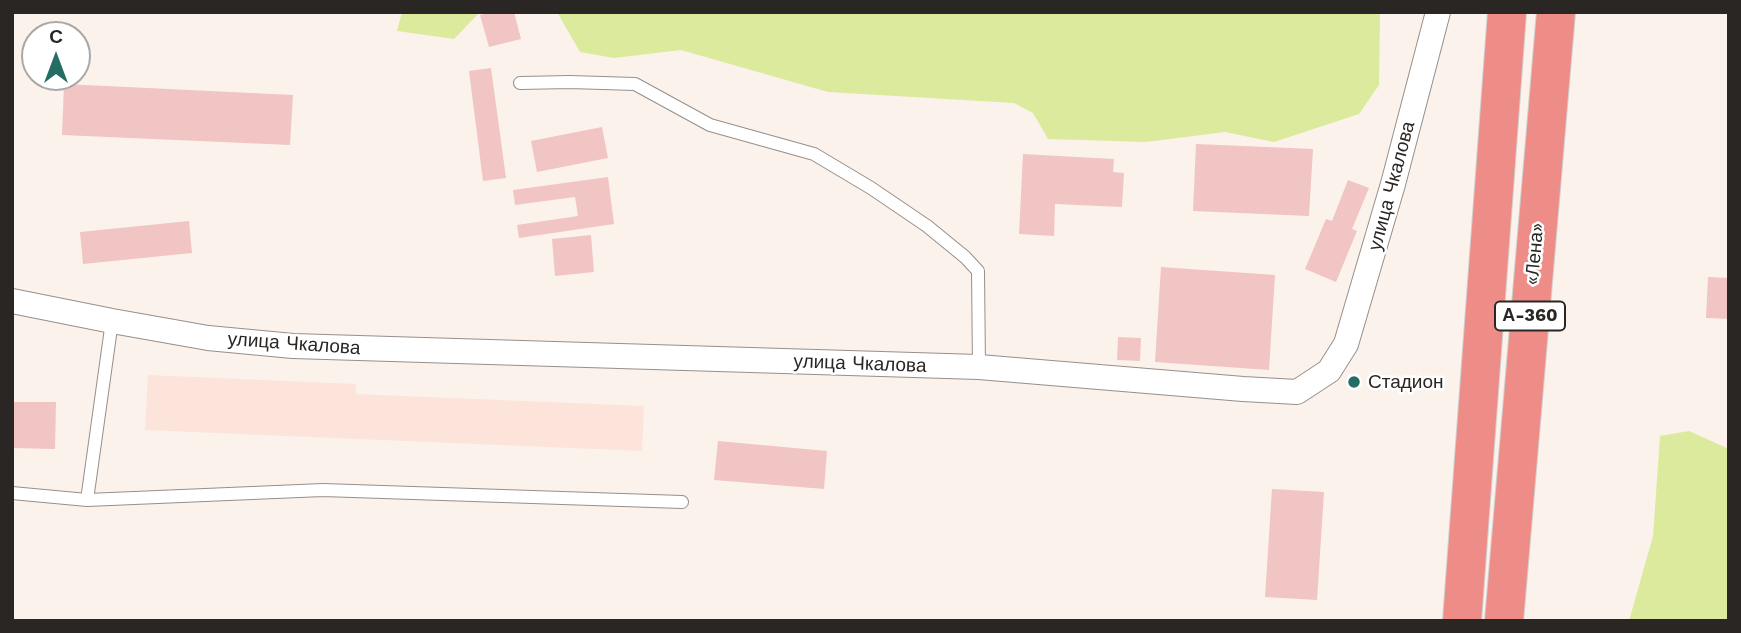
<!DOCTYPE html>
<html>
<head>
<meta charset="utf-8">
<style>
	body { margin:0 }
	#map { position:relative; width:1741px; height:633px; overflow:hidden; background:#fbf2ec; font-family:"Work Sans",sans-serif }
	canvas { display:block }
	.frame { position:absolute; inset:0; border:14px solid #2a2624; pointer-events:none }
	.north { position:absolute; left:21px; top:21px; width:70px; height:70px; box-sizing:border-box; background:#fff; border:2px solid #aaa8a7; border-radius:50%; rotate:0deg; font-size:19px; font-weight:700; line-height:28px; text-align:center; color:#2a2624 }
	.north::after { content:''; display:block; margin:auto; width:24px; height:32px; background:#246d65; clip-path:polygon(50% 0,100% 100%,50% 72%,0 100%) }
</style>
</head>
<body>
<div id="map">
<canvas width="1741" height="633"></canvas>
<div class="frame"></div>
<div class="north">С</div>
</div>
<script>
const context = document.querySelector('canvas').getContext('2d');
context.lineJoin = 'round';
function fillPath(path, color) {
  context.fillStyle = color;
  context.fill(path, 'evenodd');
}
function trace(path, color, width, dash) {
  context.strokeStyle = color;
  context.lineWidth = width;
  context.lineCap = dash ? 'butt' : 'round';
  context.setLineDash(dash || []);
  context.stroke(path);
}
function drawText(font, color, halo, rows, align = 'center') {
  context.font = font + ' "Work Sans",sans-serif';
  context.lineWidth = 5;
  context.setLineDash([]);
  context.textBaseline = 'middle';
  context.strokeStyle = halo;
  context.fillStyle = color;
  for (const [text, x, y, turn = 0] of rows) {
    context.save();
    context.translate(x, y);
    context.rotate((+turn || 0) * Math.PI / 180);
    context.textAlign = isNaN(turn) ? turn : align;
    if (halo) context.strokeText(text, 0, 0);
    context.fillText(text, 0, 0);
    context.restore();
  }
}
fillPath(new Path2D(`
	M148,375L356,384V394L644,406L642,451L145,430Z`), '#fce4db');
fillPath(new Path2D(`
	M402,12H480L454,39L397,31Z
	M557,12H1380L1379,85L1359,114L1274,142L1225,132L1146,142L1048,139L1033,113L1014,103L828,92L681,50L614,58L580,52Z
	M1689,431L1729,449V621H1629L1653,536L1660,436Z`), '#dcea9e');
fillPath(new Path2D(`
	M490,12H514L521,39L489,47L480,15Z
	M491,68L506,178L483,181L469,71Z
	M64,84L293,95L290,145L62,135Z
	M602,127L608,158L537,172L531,141Z
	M1196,144L1313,149L1309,216L1193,211Z
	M1023,154L1114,159L1113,172L1124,173L1122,207L1055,204L1054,236L1019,234Z
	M608,177L614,224L519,238L517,225L578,216L575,197L515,205L513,190Z
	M1348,180L1369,188L1352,229L1357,231L1336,282L1305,269L1326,219L1332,221Z
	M189,221L192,253L83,264L80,232Z
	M591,235L594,272L555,276L552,239Z
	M1161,267L1275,275L1269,370L1155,362Z
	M1708,277L1729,278V319L1706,318Z
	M1118,337L1141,338L1140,361L1117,360Z
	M12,402H56L55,449L12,448Z
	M718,441L827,451L824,489L714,480Z
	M1272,489L1324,492L1317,600L1265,597Z`), '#f1c5c3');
const service = new Path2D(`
	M520,83L570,82L635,84L710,125L814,154L871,188L927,226L965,257L978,271L979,367
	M12,493L87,500L112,321
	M87,500L323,490L682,502`);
const minor = new Path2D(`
	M12,301L112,321L208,338L293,346L979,367L1243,389L1297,392L1329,371L1346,344L1393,184L1438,12`);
const trunk = new Path2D(`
	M1462,621L1507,12
	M1504,621L1556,12`);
trace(service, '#978f8a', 14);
trace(minor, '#978f8a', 26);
trace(trunk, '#d0cfcf', 40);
trace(service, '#fff', 12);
trace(minor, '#fff', 24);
trace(trunk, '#ee8c88', 38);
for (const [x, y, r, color] of [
	[1354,382,7,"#246d65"]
]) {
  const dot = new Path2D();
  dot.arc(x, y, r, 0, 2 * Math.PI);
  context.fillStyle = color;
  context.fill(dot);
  trace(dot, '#fff', 2.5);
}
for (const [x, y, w] of [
	[1530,316,70]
]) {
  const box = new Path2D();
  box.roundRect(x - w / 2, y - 14.5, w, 29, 5);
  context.fillStyle = '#fff';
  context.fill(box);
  trace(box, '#2a2624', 2);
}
drawText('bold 18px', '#2a2624', null, [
	["А-360",1530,316]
]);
drawText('19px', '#2a2624', '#fff', [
	["улица Чкалова",1392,186,-75],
	["«Лена»",1535,254,-85],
	["улица Чкалова",294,344,4],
	["улица Чкалова",860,364,2]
]);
drawText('19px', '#2a2624', '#fff', [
	["Стадион",1368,382]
], 'left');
</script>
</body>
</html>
